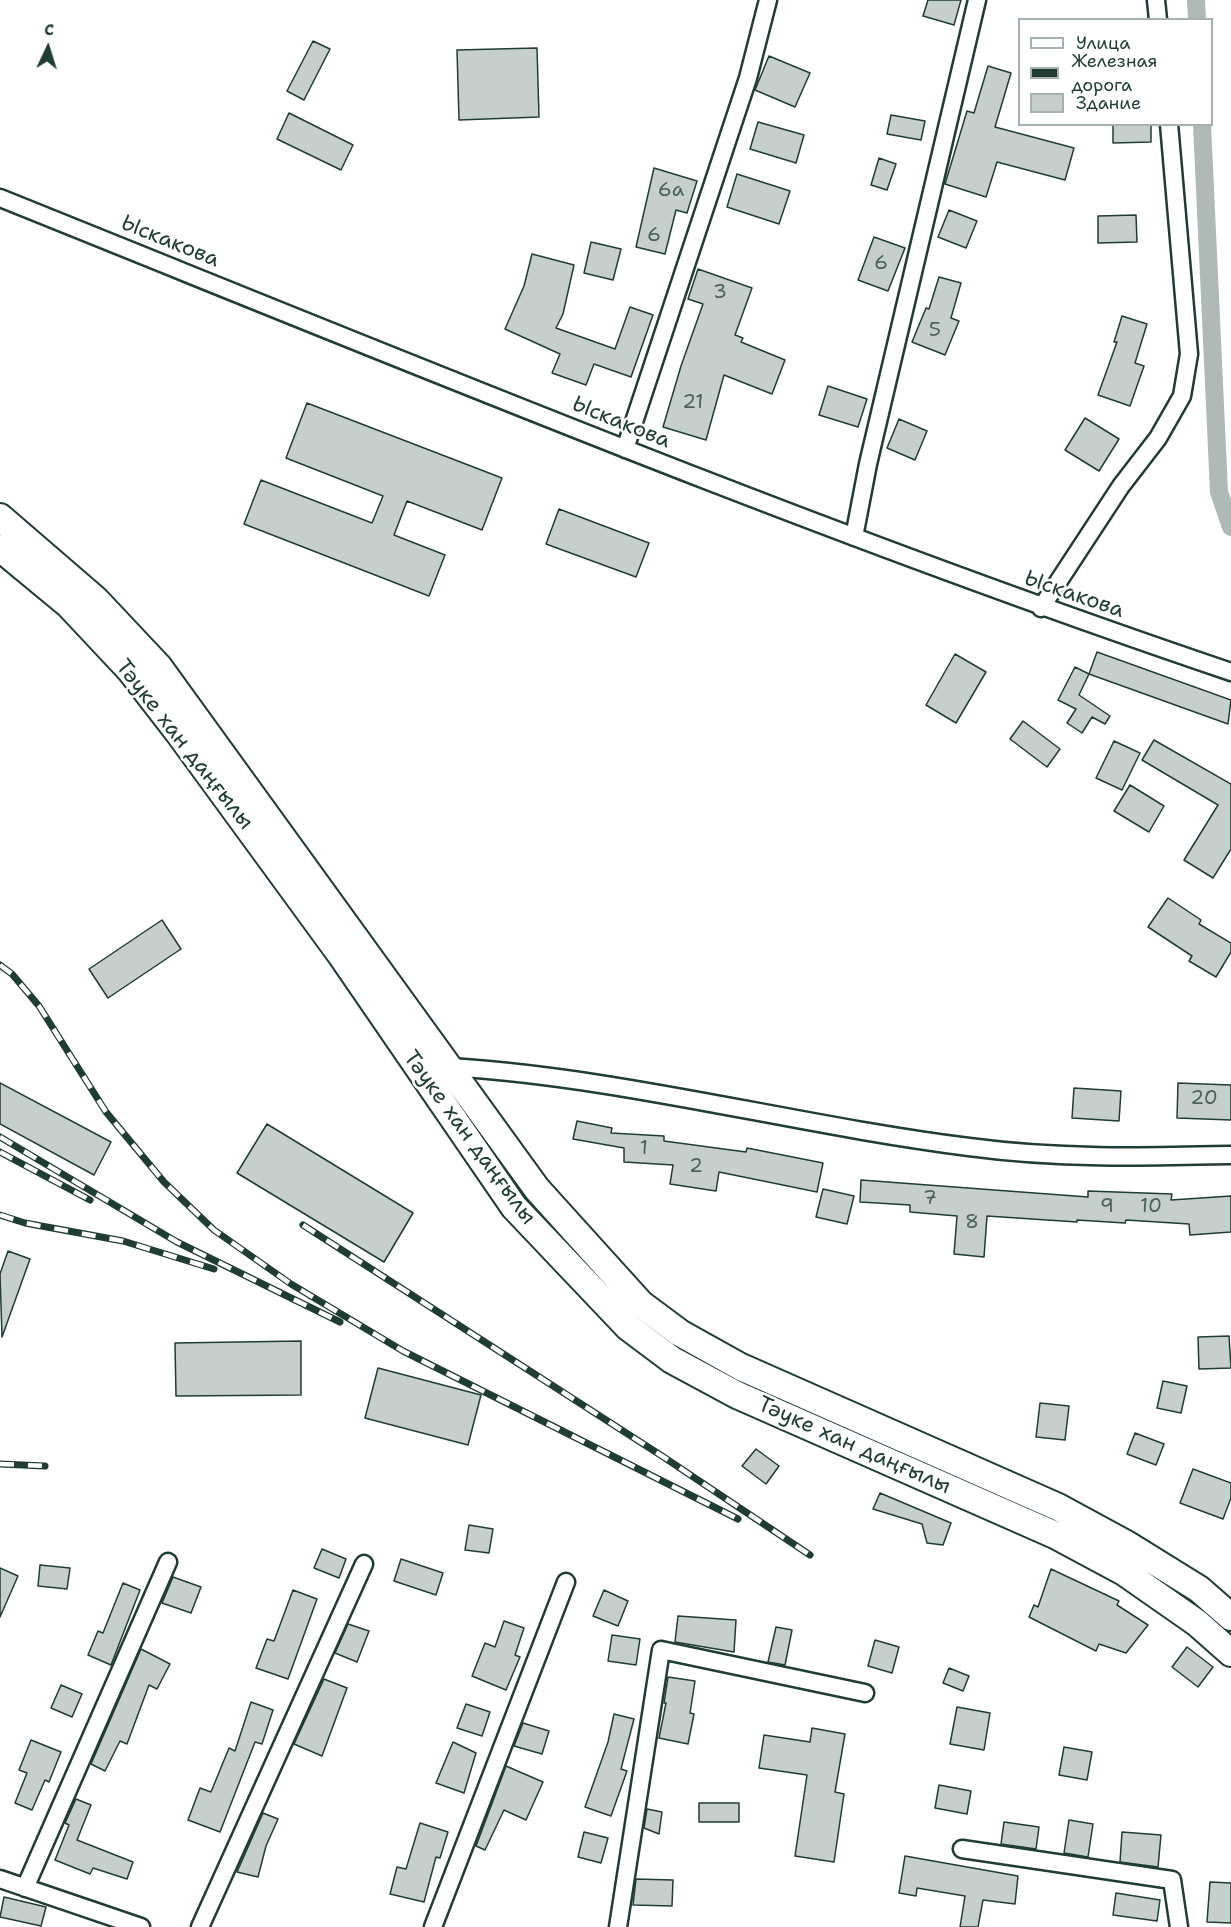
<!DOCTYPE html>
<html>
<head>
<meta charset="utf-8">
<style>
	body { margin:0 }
	#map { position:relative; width:1231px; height:1927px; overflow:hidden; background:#fff; font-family:"Shantell Sans",sans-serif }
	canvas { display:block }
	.legend { position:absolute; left:1018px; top:18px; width:195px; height:108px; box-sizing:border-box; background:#fff; border:2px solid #a5b1ae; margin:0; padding:8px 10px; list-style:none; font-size:18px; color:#1f3d34 }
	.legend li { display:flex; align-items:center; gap:12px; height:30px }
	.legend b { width:30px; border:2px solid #a5b1ae }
	.north { position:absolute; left:18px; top:18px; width:60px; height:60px; -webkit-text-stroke:4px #fff; paint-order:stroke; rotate:4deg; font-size:16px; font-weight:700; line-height:24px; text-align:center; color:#1f3d34 }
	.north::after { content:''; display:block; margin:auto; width:21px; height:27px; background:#1f3d34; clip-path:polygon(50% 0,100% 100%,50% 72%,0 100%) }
</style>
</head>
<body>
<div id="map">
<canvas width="1231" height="1927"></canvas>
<ul class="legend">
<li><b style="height:8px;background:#fff"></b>Улица</li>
<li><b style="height:8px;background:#1f3d34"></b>Железная дорога</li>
<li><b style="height:16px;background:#c7cfcc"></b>Здание</li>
</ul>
<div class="north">С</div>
</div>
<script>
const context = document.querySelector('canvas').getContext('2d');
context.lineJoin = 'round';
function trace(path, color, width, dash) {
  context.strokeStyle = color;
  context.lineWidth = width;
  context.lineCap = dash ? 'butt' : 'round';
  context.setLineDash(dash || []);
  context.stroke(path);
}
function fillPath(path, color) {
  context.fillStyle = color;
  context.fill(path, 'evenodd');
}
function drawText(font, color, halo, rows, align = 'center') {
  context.font = font + ' "Shantell Sans",sans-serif';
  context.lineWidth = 5;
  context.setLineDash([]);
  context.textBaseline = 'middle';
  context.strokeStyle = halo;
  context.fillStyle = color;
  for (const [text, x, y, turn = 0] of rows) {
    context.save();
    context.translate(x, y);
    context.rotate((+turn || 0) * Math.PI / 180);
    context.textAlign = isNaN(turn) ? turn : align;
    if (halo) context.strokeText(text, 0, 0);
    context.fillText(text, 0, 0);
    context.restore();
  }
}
trace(new Path2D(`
	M1196,0L1197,20
	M1202,124L1219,492L1231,527`), '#afbab7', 18);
const building = new Path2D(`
	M928,0H961L954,25L923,16Z
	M313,41L330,49L304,100L287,91Z
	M537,48L539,117L459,120L457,50Z
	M769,56L810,73L795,107L755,90Z
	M988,66L1011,73L995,127L1074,148L1065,180L997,162L986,197L945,184L967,111L974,113Z
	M289,113L353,145L341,170L277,139Z
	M891,115L925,121L921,140L887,134Z
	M758,122L804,135L796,163L750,149Z
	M1113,124H1151V142L1113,143Z
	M879,158L896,164L887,190L871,185Z
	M654,168L697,181L687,213L676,210L665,254L636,247Z
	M737,174L790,191L779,224L727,207Z
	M949,210L977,221L966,248L938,237Z
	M1136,215L1137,242L1098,243V216Z
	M874,237L905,248L888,291L858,280Z
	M591,242L621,249L613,280L584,273Z
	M532,254L574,265L563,314L556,328L615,349L630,307L653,315L631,377L594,364L586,385L552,373L560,354L505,329L524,286Z
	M698,269L752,288L735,335L743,338L741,342L785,360L772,394L724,375L706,440L663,427L681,366L703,304L688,299Z
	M939,277L961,283L951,318L959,321L945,355L912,342L926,308L929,309Z
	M1122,316L1147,324L1135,363L1144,366L1130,406L1098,395L1117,342H1114Z
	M828,386L867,399L858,427L819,415Z
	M307,403L502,478L482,530L407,501L394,535L445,555L429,596L244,524L261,480L372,523L383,496L286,458Z
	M1085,418L1119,439L1099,471L1065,450Z
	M899,419L927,431L915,460L887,448Z
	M559,509L649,543L636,577L546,544Z
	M1097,652L1231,700L1228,724L1089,674Z
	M955,654L986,672L956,723L926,705Z
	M1075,667L1089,674L1079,695L1110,716L1105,724L1092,717L1082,733L1067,723L1076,709L1058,700Z
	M1023,721L1060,749L1047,767L1010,739Z
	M1154,740L1231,784V849L1213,878L1184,860L1218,805L1142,760Z
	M1114,741L1140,753L1122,790L1096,778Z
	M1130,785L1164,806L1149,832L1114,811Z
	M1168,898L1201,920L1199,924L1231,943V952L1216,977L1189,961L1192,956L1148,927Z
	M162,920L181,949L108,998L89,969Z
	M0,1083L111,1142L94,1175L0,1124Z
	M1178,1083L1231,1085V1120L1177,1118Z
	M1074,1088L1121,1091L1119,1121L1072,1118Z
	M577,1121L612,1128L611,1133L664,1136V1141L746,1152L747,1148L823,1163L817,1192L719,1172L716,1191L670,1184L673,1165L624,1162V1148L573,1139Z
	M267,1124L413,1213L384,1262L237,1173Z
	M861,1180L1088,1197V1191L1172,1194L1171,1200L1231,1196V1232L1190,1235L1189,1224L1126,1220L1125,1223L1077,1220V1222L987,1216L984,1257L954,1254L957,1216L910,1212V1205L860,1202Z
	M823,1189L854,1196L847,1224L816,1217Z
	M8,1251L30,1259L2,1337L0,1274Z
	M1229,1336L1231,1368L1199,1369L1198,1337Z
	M301,1341V1395L176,1396L175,1343Z
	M378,1368L481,1395L468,1445L365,1418Z
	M1163,1381L1187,1386L1181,1413L1157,1408Z
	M1040,1403L1069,1406L1065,1440L1036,1437Z
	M1135,1433L1164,1444L1156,1465L1127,1454Z
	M756,1449L779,1466L766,1484L742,1466Z
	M1193,1469L1231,1483V1498L1223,1519L1180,1503Z
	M880,1493L951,1523L943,1545L927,1543L922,1524L873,1509Z
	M469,1525L493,1529L489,1553L465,1550Z
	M322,1549L346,1559L339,1578L314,1568Z
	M401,1559L443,1573L436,1595L394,1581Z
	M40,1565L70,1568L67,1589L38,1586Z
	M0,1568L18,1576L0,1617Z
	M1051,1569L1119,1601L1117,1605L1148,1625L1126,1653L1099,1644L1096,1651L1029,1617L1034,1605L1038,1607Z
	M173,1577L201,1587L191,1613L162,1603Z
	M123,1583L140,1590L111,1665L88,1655L98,1631L103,1633Z
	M293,1590L317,1599L288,1679L256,1668L267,1639L274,1641Z
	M604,1590L628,1601L618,1626L593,1616Z
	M678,1616L736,1620L734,1652L675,1642Z
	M504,1621L524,1628L515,1655L520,1657L506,1690L472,1676L485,1643L495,1647Z
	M348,1624L369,1631L357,1662L335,1653Z
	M776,1627L792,1630L785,1665L768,1662Z
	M612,1635L640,1639L636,1665L608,1661Z
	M875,1640L899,1647L892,1673L868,1666Z
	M1187,1647L1213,1667L1198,1687L1172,1667Z
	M141,1649L170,1664L157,1689L149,1685L127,1744L120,1741L105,1771L91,1764Z
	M949,1668L969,1676L963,1691L943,1683Z
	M668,1677L695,1681L690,1713L694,1714L688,1744L659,1738L666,1703H664Z
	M324,1679L347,1688L322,1756L294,1744Z
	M61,1685L82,1694L72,1717L51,1708Z
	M251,1702L273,1710L262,1744L255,1742L220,1832L188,1820L200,1788L211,1792L229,1748L235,1751Z
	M466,1704L490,1712L482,1736L457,1728Z
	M957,1707L990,1713L984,1750L950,1744Z
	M614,1714L634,1719L621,1769L627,1771L611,1816L585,1807L608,1742Z
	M523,1723L549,1731L542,1754L514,1746Z
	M812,1728L845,1734L835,1792L844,1794L834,1862L795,1856L807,1775L759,1768L764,1735L810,1742Z
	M31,1740L61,1752L49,1782L45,1780L32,1810L15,1803L27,1773L19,1770Z
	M453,1742L476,1753L464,1793L436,1783Z
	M1064,1747L1092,1752L1087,1780L1059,1775Z
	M506,1766L543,1782L526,1820L504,1810L485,1850L476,1846Z
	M939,1785L971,1791L967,1814L935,1808Z
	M76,1799L91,1805L77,1840L133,1862L127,1879L93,1868L90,1874L55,1860L69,1825L65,1823Z
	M699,1803H739V1822H699Z
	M647,1809L662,1812L659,1834L644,1828Z
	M263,1813L278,1819L266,1846L258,1877L237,1872Z
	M1069,1820L1093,1824L1088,1857L1064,1853Z
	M1004,1822L1039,1827L1036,1849L1001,1844Z
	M420,1823L448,1832L440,1858L436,1857L424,1902L390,1894L397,1867L406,1869Z
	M584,1832L608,1838L601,1863L578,1857Z
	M1122,1832L1161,1835L1158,1867L1120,1862Z
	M905,1856L1018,1876L1015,1904L983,1900L978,1927H960L965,1896L917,1888L916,1896L899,1893Z
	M636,1879L673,1880L672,1906L633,1905Z
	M1210,1882L1231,1883V1923L1207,1922Z
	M1116,1893L1160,1900L1157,1921L1113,1915Z
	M4,1897L46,1907L41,1926L0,1917Z`);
fillPath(building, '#c7cfcc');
trace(building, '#1f3d34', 1.5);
const street = new Path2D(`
	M1156,0L1158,20
	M0,198C408,362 814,531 1231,672
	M625,449L748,78L768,0
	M854,537L868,464L977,0
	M1041,608L1121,486L1158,438L1182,396L1189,354L1169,124
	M450,1067C625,1078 795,1125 969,1147C1058,1159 1142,1157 1231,1155
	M962,1849L1172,1880L1179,1927
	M0,1879L141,1927
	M25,1888L168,1562
	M200,1927L364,1564
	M433,1927L566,1582
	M618,1927L661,1650L865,1693`);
const primary = new Path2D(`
	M0,517L95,599L159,667L537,1189L641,1304L680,1333L741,1367L1058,1507L1128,1545L1199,1589L1231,1617
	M0,548L69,605L130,670L178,732L341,955L514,1207L628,1327L672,1360L737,1395L1055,1535L1124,1572L1197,1623L1231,1653`);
trace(street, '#1f3d34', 21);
trace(primary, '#1f3d34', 30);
trace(street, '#fff', 16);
trace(primary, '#fff', 26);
const rail = new Path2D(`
	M0,965L12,974L39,1006L106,1112L164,1182L214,1230L291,1284L403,1351L738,1519
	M0,1137L177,1242L340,1322
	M0,1152L90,1200
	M0,1215L25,1223L123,1241L214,1269
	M303,1225L662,1456L810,1555
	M0,1464L45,1466`);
trace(rail, '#1f3d34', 7);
trace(rail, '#fff', 4.5, [14]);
drawText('20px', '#49625a', null, [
	["6а",671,191],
	["6",654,236],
	["6",881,264],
	["3",720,293],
	["5",935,331],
	["21",693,403],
	["20",1204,1099],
	["1",644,1149],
	["2",696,1167],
	["7",930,1199],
	["9",1107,1207],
	["10",1151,1207],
	["8",972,1223]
]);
drawText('22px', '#1f3d34', '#fff', [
	["Ыскакова",170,242,22],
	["Ыскакова",621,423,22],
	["Ыскакова",1074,595,19],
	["Тәуке хан даңғылы",184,745,52],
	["Тәуке хан даңғылы",469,1138,54],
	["Тәуке хан даңғылы",854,1446,24]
]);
</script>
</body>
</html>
